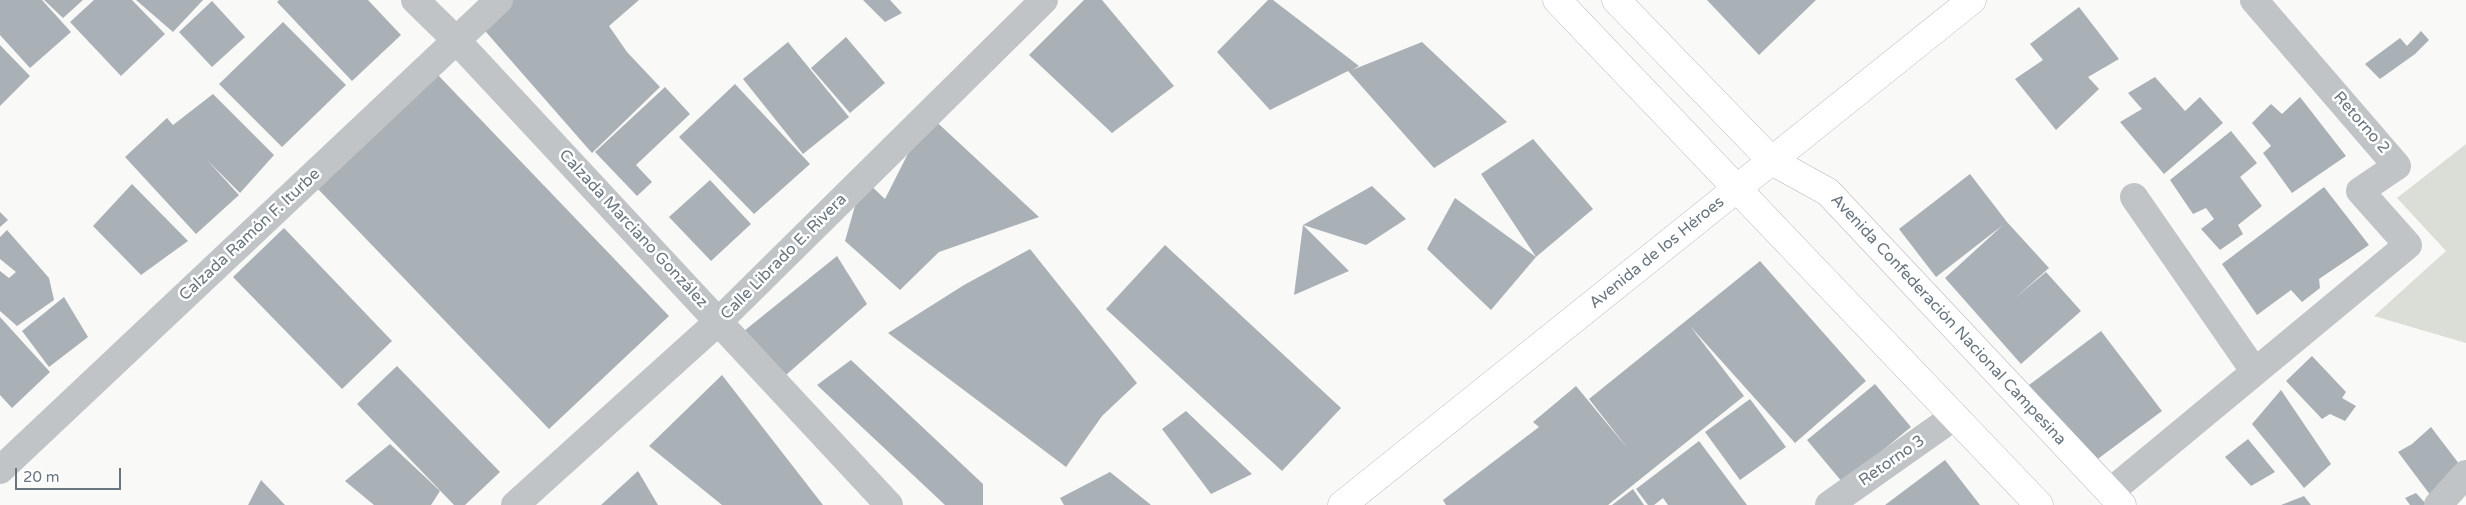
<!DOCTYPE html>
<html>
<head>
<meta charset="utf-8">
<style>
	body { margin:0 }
	#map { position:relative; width:2466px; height:505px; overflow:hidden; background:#f9f9f8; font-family:"Varela Round",sans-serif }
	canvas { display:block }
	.scale { position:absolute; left:15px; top:468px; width:106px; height:22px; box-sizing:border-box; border:2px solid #68757f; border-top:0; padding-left:6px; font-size:15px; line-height:18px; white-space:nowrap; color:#68757f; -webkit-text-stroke:4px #fff; paint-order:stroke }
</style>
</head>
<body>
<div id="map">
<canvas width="2466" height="505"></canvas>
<div class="scale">20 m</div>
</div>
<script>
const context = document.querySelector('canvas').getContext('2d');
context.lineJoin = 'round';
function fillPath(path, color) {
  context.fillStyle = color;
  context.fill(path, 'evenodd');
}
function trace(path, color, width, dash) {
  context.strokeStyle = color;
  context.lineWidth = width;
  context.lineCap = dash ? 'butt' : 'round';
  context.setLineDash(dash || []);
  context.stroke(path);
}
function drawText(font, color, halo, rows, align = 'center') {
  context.font = font + ' "Varela Round",sans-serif';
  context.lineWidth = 5;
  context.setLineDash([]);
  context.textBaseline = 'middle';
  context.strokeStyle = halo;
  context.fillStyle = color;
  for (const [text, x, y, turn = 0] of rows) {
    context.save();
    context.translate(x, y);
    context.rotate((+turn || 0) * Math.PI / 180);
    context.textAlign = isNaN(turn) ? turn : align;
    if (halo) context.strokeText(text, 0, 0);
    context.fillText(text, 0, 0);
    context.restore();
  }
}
fillPath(new Path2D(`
	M2466,144V343L2374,316L2446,251L2397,198Z`), '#daded7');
fillPath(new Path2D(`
	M0,0H42L71,32L30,68L0,35Z
	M44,0H83L63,18Z
	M94,0H132L165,34L121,76L70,22Z
	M136,0H203L173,32Z
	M279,0H368L401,35L352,81L277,2Z
	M507,0H639L609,26L627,52L660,87L592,153L479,24Z
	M863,0H890L902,13L885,22Z
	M1084,0H1102L1174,86L1112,133L1029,55Z
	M1268,0H1273L1359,66L1352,70L1422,42L1507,122L1434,168L1348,71L1270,110L1217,52Z
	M1707,0H1816L1759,55Z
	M212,1L245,37L212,67L179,32Z
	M2079,7L2119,59L2088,77L2099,89L2056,130L2015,79L2043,60L2030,44Z
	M283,22L346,85L282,147L219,84Z
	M2421,31L2429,40L2415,54L2380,79L2365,64L2400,38L2407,46Z
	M846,37L885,83L850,113L811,68Z
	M788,42L849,117L803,154L743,79Z
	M0,45L30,76L0,106Z
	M437,74L669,316L549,429L317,188Z
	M2155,77L2185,111L2200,97L2223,123L2164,174L2120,122L2142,109L2128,93Z
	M735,84L810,164L754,214L679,137Z
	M665,87L690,114L636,165L652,182L637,196L595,152Z
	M213,94L274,155L240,193L207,160L239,195L196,234L125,157L167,118L173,125Z
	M2300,97L2346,156L2292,193L2263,153L2271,146L2252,123L2271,104L2282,114Z
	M928,114L1039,217L939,252L900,290L845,241L863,178L885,199Z
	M2231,131L2257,163L2240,177L2262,206L2238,225L2243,234L2220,250L2201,229L2214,219L2206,208L2193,214L2170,180Z
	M1533,139L1593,209L1536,257L1481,174Z
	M1970,174L2007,222L2049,268L2014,299L2046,272L2081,311L2021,364L1945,278L2003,225L1936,277L1899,229Z
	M710,180L751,224L711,261L669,217Z
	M132,184L188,241L141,275L93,226Z
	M1372,186L1406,219L1366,245L1303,225Z
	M2324,187L2369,245L2319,279L2320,288L2302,302L2291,290L2257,315L2222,264Z
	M1455,198L1536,257L1491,310L1427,249Z
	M0,212L8,220L0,227Z
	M1303,225L1349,271L1294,295Z
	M284,228L392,341L342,389L233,277Z
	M7,230L49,278L54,300L17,326L0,311V271L9,278L16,272L0,259V237Z
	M1165,245L1341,408L1282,471L1106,309Z
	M1030,249L1137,383L1102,416L1066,467L888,333L964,285Z
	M837,256L867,304L786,375L744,331Z
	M1760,261L1866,381L1795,443L1690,326L1744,396L1608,505H1446L1443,500L1539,427L1533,422L1576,386L1629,450L1589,399Z
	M64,297L88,337L49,367L22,331Z
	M0,317L50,372L12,408L0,395Z
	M2101,331L2162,411L2095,461L2025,388Z
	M2312,356L2346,392L2342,398L2356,406L2345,421L2330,414L2322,419L2286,381Z
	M851,360L983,484V505H945L817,385Z
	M397,366L500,472L465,505H454L357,404Z
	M722,375L823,505H722L649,446Z
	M1875,384L1911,427L1843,483L1807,440Z
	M2281,390L2331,464L2304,488L2252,424Z
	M1750,399L1786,447L1740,480L1705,432Z
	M1186,411L1252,474L1211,494L1162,429Z
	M2431,427L2463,469L2431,496L2398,452L2412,444Z
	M2248,439L2275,472L2251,486L2225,457Z
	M1699,441L1747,505H1668L1663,498L1654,505H1648L1636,489Z
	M390,444L440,491L431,505H374L345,481Z
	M1945,460L1980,505H1885Z
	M638,471L658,505H601Z
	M1110,472L1151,505H1064L1060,498Z
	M261,480L285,505H248Z
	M1633,489L1644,505H1612Z
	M2416,493L2427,505H2410L2405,498Z
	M2304,496L2311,505H2281Z`), '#a9b0b6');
const secondary = new Path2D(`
	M1557,0L2039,505
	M1616,0L1772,161L1828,192L2122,505
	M1342,505L1972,0`);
trace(secondary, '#b5b9bd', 29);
trace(new Path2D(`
	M415,0L457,41L889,505
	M2134,197L2255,372
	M0,470L499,0
	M2110,492L2408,245L2360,191L2397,166L2254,0
	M515,505L719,321L1044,0
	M1829,505L1955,416
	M2438,505L2466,474`), '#c0c4c7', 28);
trace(secondary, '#fff', 28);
drawText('16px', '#68757f', '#fff', [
	["Retorno 2",2361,123,49],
	["Calzada Marciano González",633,229,47],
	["Calzada Ramón F. Iturbe",250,235,-43],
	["Avenida de los Héroes",1657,253,-39],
	["Calle Librado E. Rivera",784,257,-45],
	["Avenida Confederación Nacional Campesina",1948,320,47],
	["Retorno 3",1892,461,-35]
]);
</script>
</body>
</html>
